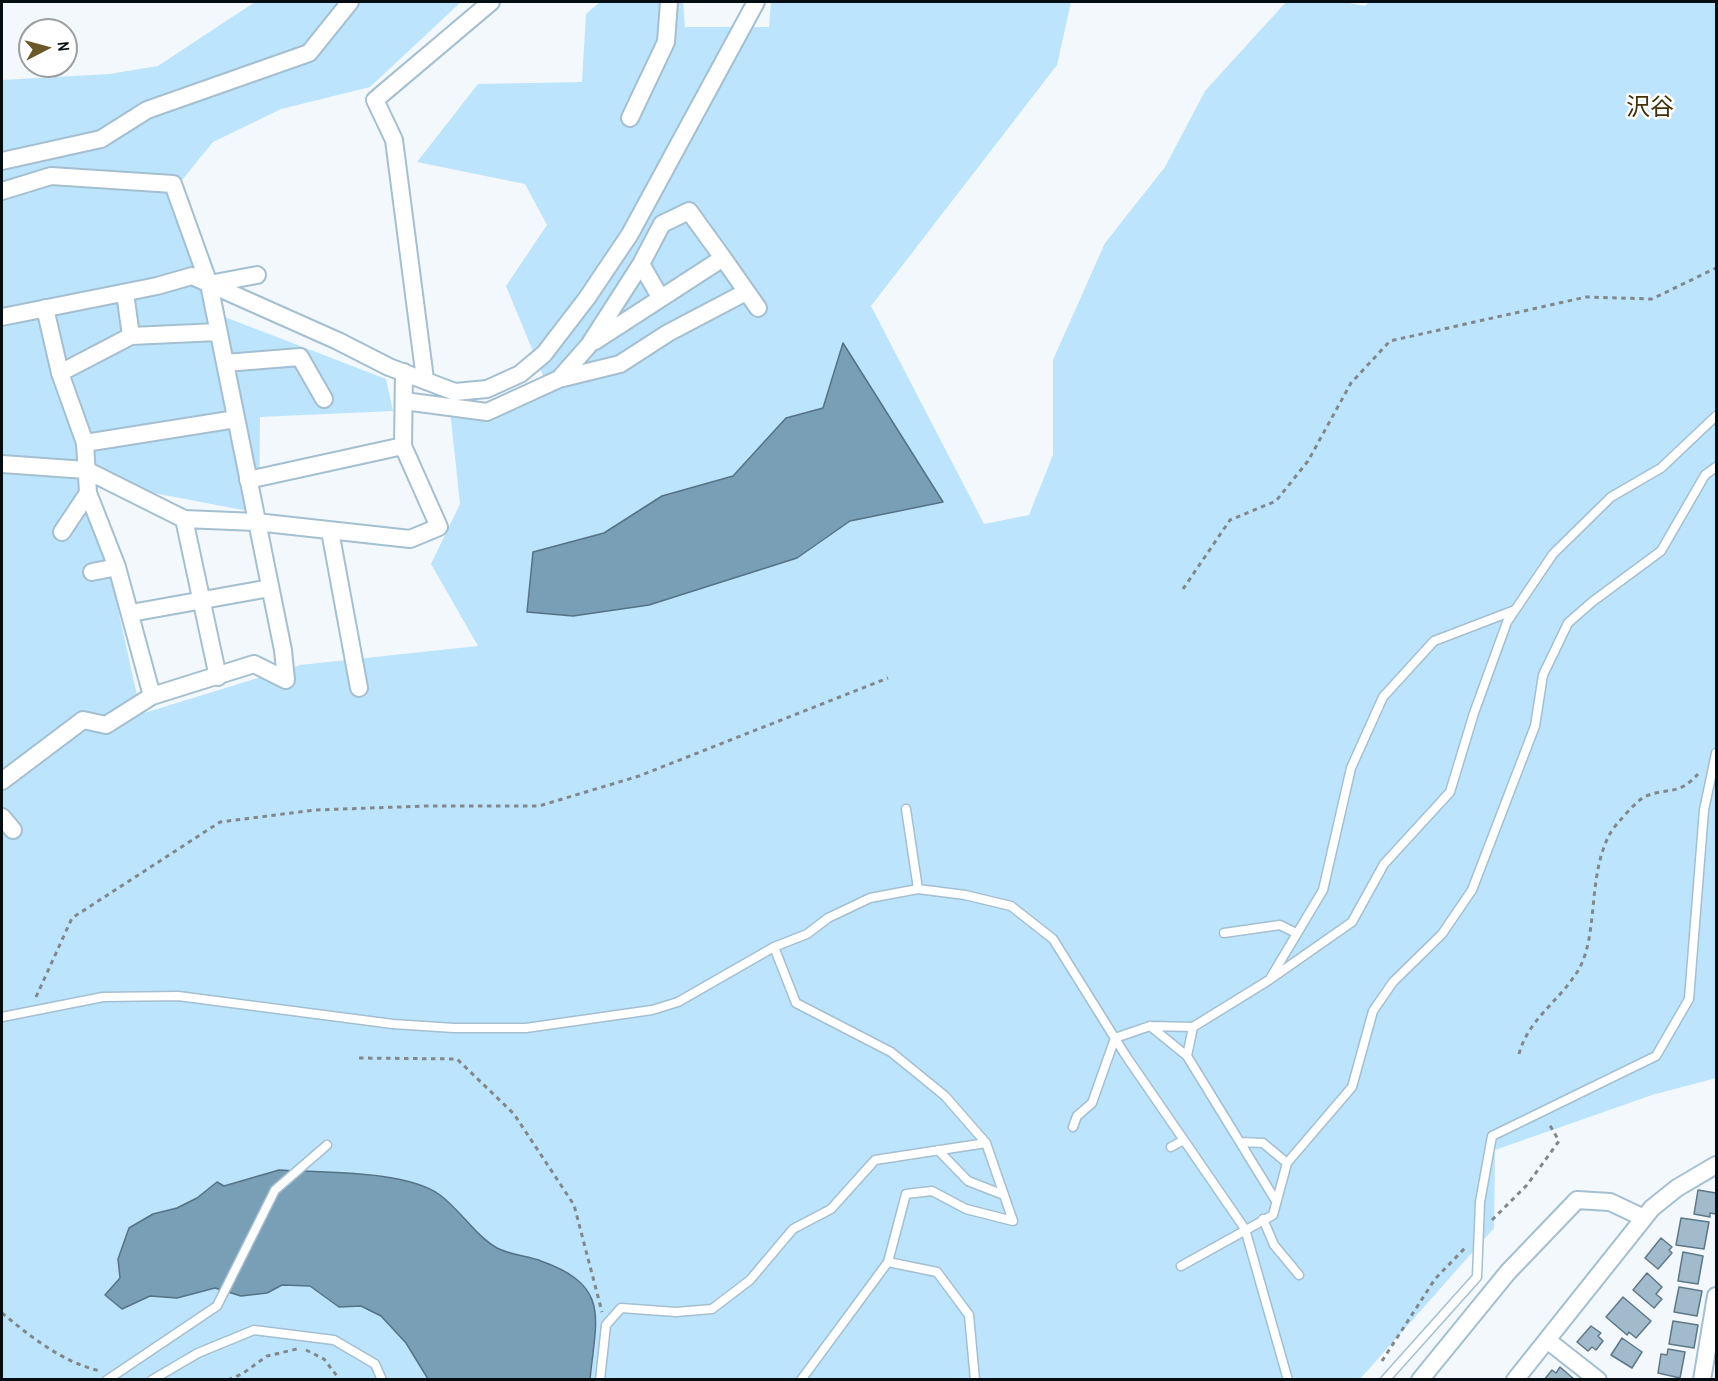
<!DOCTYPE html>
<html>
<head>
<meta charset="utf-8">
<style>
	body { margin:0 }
	#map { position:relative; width:1718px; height:1381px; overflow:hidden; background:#f2f8fc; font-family:"Archivo Narrow",sans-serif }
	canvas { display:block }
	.frame { position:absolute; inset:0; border:3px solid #040d12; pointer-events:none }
	.north { position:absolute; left:18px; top:18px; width:60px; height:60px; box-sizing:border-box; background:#fff; border:2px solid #9b9ea0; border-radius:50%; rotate:84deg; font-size:16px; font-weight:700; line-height:24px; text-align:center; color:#040d12 }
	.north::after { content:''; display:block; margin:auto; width:21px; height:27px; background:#6c5726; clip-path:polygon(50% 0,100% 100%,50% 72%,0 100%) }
</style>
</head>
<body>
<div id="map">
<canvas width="1718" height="1381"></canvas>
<div class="frame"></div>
<div class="north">N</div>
</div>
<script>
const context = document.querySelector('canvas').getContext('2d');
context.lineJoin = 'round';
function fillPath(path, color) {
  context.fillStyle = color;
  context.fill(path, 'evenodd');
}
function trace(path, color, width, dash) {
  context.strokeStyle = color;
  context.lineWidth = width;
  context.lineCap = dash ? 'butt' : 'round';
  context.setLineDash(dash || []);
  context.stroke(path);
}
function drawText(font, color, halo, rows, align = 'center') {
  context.font = font + ' "Archivo Narrow","Noto Sans JP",sans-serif';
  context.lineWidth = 5;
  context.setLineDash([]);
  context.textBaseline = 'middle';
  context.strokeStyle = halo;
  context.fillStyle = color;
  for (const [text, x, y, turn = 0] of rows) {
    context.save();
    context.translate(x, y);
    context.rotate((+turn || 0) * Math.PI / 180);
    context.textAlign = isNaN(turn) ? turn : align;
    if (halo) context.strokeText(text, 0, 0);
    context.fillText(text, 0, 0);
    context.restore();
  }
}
fillPath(new Path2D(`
	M255,2H461L370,87L281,109L213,142L182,180L209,311L386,379L393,411L260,417L259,513L90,481L141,714L300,665L478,646L431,564L460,504L450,410L549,390L506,286L547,225L525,184L417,162L478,84L582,82L586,14L600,2H683L685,27H769L771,2H1071L1057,65L871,306L984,524L1029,515L1053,455V360L1105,243L1165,167L1205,91L1286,2H1344L1365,6L1369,2H1716V1078L1652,1095L1495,1150L1494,1228L1360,1379L2,1380V80L110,74L158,66Z`), '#bce4fd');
const water = new Path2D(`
	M843,343L943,502L850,521L797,558L649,605L573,616L527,612L533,552L604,533L662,496L733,476L786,418L823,408Z
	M279,1170C322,1173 406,1170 440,1195C460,1210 477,1237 497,1248C510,1255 528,1256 541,1261C611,1286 596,1318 590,1379H428L406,1343L381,1316L361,1306L339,1307L310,1286L282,1285L267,1293L241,1296L215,1288L177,1298L150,1296L122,1309L105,1295L120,1278L118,1259L129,1228L153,1214L177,1208L197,1198L217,1182L224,1186Z`);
fillPath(water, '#789fb6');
trace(water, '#557385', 1.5);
const building = new Path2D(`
	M1698,1190L1716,1193V1214L1710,1213V1217L1694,1214Z
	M1681,1218L1709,1222L1704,1249L1676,1245Z
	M1661,1238L1672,1247L1669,1250L1672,1253L1658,1269L1645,1258Z
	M1683,1252L1703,1256L1698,1284L1678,1281Z
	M1647,1273L1662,1287L1656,1294L1662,1299L1654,1308L1633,1290Z
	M1679,1287L1702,1291L1697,1316L1674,1312Z
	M1623,1297L1651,1321L1636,1338L1629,1332L1627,1335L1606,1317Z
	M1673,1321L1698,1325L1694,1348L1669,1344Z
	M1591,1326L1601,1333L1598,1336L1603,1341L1596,1350L1592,1347L1588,1351L1577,1342Z
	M1622,1338L1642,1352L1632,1368L1611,1355Z
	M1668,1349L1685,1352L1680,1378L1658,1373L1661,1354L1667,1355Z
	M1560,1367L1575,1380H1544L1552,1370L1556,1373Z`);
fillPath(building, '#a1bbcc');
trace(building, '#5f7888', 1.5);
const service = new Path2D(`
	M906,809L918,889
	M1224,933L1280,925L1296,933
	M774,947L796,1003L891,1052L945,1096L986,1143L1013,1221L966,1209L932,1191L906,1194L888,1262L801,1380
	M1271,977L1323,890L1351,768L1383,697L1434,641L1515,610
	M2,1017L103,997L178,996L393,1024L454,1028H526L652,1010L678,1002L774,947L807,934L828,918L870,898L918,889L965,895L1011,906L1053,939L1126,1056L1245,1229L1288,1380
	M1150,1026L1187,1056
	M1193,1027L1187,1056L1276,1201
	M1073,1127L1077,1116L1092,1103L1115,1038L1150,1026L1193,1027L1269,980L1352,922L1384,864L1450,792L1474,713L1507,622L1553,554L1611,497L1661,468L1716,416
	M1240,1142L1263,1143L1287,1163
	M1171,1147L1184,1140
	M938,1150L968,1181L1004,1195
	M1263,1219L1274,1245L1299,1275
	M888,1262L937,1272L969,1315L975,1380
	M1181,1266L1273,1215L1287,1163L1352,1087L1373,1011L1393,982L1442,934L1472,890L1535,726L1543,675L1568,623L1592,602L1661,551L1705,475L1716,467
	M107,1380L217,1306L275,1190L327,1145
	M152,1380L198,1353L254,1330L334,1340L375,1364L382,1380
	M600,1380L606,1325L621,1308L676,1312L712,1309L750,1280L793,1229L831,1209L875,1160L986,1143
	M1385,1380L1477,1277L1480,1202L1492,1136L1656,1056L1689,999L1704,810L1716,753`);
const minor = new Path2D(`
	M630,118L666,42L669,2
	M2,161L101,139L147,110L309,53L350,2
	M2,191L51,176L173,184L209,284L283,650L286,680L254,664L152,696L117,567L88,493L85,443L60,373L45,308
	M641,264L660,297
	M209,284L257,275
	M125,293L131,336
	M2,317L157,286L192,276L338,341L389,367L455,392L487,389L520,374L544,354L587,298L630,234L756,2
	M595,341L723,258L758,308
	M225,363L300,357L324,399
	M60,373L131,336L218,332
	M425,379L394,140L375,100L491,2
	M559,379L620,364L668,333L746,292
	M404,401L487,412L559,379L589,345L641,264L662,224L689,211L723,258
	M85,443L236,419
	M2,464L86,470L184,519L256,522L410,539L439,527L403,446L404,372
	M248,480L403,446
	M184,519L218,677
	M330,531L359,688
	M62,532L88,493
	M92,572L117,567
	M131,613L270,588
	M2,781L83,720L106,725L152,696
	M2,817L13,830
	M1547,1340L1598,1380
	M1420,1380L1508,1272L1577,1200L1610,1202L1644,1218
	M1515,1380L1652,1208L1677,1188L1716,1165
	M1702,1380L1716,1296`);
trace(service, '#a4bfd0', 11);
trace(minor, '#a4bfd0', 20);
trace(new Path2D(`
	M1183,589L1230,520L1276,501L1308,461L1351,383L1390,341L1586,297L1652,299L1716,268
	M36,997L72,918L220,822L315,810L426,806H539L639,776L888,678
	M1519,1054C1528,1019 1561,1000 1579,969C1599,933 1587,873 1611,832C1615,825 1639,798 1646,796C1670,787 1678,796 1698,774
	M359,1058L457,1059L514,1114L574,1205L602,1312
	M1492,1220L1527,1185L1559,1141L1548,1122
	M2,1313C31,1337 62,1362 100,1371
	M306,1350L324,1359L340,1380
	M1382,1361L1435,1279L1465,1248
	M228,1380L242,1374L267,1356L297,1349`), '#81888c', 3, [4.5, 4.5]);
trace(service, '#fff', 8);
trace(minor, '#fff', 16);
drawText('24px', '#423108', '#fff', [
	["沢谷",1650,109]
]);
</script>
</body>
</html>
